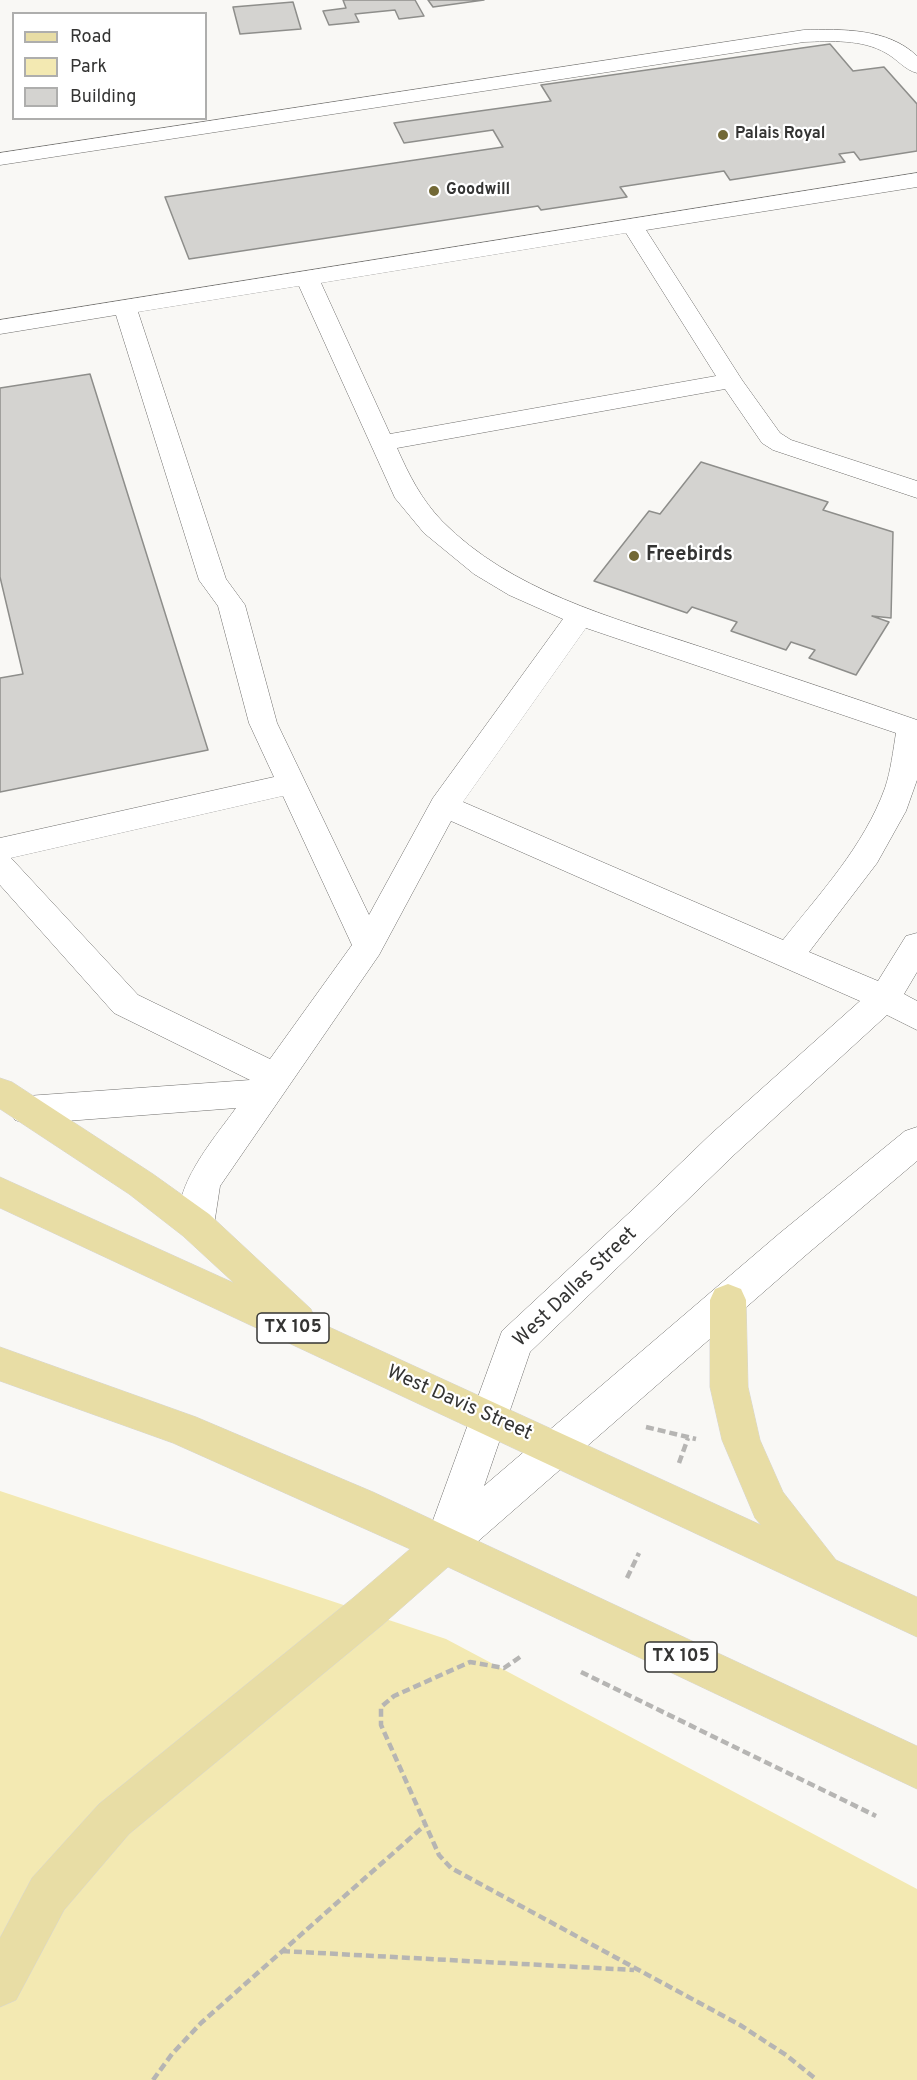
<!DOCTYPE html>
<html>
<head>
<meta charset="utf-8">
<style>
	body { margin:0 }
	#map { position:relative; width:917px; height:2080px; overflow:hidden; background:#f9f8f5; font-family:Overpass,sans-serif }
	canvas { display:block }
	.legend { position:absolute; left:12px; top:12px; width:195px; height:108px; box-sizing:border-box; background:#fff; border:2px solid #aeaead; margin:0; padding:8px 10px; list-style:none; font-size:18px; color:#343433 }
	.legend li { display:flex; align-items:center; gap:12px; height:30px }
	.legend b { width:30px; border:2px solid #aeaead }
</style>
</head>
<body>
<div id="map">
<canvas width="917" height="2080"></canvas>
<ul class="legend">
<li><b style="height:8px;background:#e8dda5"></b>Road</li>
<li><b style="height:16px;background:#f3e9b2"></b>Park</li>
<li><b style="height:16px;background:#d4d3d0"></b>Building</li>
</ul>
</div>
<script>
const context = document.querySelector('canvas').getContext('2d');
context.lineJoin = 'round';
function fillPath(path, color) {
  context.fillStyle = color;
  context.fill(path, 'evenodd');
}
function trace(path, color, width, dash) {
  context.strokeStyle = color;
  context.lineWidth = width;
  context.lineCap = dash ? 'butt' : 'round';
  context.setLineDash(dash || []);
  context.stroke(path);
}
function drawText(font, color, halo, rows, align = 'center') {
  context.font = font + ' Overpass,sans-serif';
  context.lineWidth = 4.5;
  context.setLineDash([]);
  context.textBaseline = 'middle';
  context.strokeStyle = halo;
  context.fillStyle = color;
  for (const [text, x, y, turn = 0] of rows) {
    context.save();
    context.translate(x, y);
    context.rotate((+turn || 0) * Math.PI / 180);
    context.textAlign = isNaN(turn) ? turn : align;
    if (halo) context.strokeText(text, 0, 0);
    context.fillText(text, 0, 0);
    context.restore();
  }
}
fillPath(new Path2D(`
	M0,1491L446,1639L917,1889V2080H0Z`), '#f3e9b2');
const building = new Path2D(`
	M343,0H415L424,16L399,19L395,10L355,14L359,22L329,25L323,11L346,8Z
	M428,0H484L433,7Z
	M293,2L301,29L240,34L233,7Z
	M830,44L853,71L884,67L917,104V151L860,160L854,152L839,154L845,162L730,180L724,171L620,187L627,197L541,210L538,206L189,259L165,197L503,147L493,130L404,143L394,123L551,101L541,85Z
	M90,374L208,750L0,792V678L23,674L0,577V388Z
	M701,462L828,502L823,510L893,532L891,618L872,616L889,622L856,675L809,658L815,650L791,642L786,650L731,631L737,622L692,607L687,613L594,581L649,511L660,514Z`);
fillPath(building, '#d4d3d0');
trace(building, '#8e8e8b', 1.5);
const minor = new Path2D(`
	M804,30C842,29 888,28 917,56V73C905,70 897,59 886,53C862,39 831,41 804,42L0,165V153Z
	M917,173V187L646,230L742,380L780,433L791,440L917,481V498L773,450L762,443L725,389L397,448C409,475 421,499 442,521C511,591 611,617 701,647C773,671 845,695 917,720V780L906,811L877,863L809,952L878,981L906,936L917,933V972L904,994L917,1001V1030L887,1015L735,1154L530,1352L484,1486L780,1233L905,1131L917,1127V1161L806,1255L460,1557L444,1564L430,1558L424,1545L502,1331L629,1213L711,1134L860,1001L451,821L379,955L220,1186L214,1225L209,1236L196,1240L183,1236C164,1195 214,1139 236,1108L27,1124L15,1120L10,1110L15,1100L27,1096L250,1080L114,1013L0,885V838L274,777L249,723L218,606L199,580L116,315L0,334V320ZM626,233L716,376L390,434L321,283ZM299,286L395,498L424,533L474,574L509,595L563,619L433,798L369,915L277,723L245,605L226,579L138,312ZM586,628L896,733C893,751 891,770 885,788C864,846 821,892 783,940L463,802ZM283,796L352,945L270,1059L138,995L11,858Z`);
const major = new Path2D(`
	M0,1078L12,1082L153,1174L209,1214L311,1309L316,1321L761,1525L755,1518L722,1440L710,1387V1300L715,1289L728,1284L741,1289L746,1300L748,1387L760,1440L783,1492L836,1560L917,1597V1637L0,1208V1177L234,1283L183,1236L129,1194L0,1109Z
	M0,1347L196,1417L373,1492L917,1746V1789L448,1567L381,1626L129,1834L64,1910L16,2000L0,2007V1938L32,1878L99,1804L353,1598L410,1549L173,1443L0,1381Z`);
trace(minor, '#706f6d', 1);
trace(major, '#d6d6d6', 1);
trace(new Path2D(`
	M646,1427L696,1439
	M679,1463L688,1438
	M627,1578L639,1553
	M520,1657L504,1668L470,1662L394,1696L381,1707V1725L439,1855L451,1868L740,2025L786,2055L817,2080
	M581,1672L876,1816
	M282,1951L634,1970
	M153,2080L172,2054L201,2023L425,1825`), '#b6b5b3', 4.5, [8, 4]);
fillPath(minor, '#fff');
fillPath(major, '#e8dda5');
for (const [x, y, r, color] of [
	[723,135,6,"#726835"],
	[434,191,6,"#726835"],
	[634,556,6,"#726835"]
]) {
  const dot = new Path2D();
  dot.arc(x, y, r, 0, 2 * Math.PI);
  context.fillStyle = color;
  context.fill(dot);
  trace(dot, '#fff', 2);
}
drawText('bold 16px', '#343433', '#fff', [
	["Palais Royal",735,135],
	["Goodwill",446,191]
], 'left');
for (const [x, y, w] of [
	[293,1328,72],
	[681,1657,72]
]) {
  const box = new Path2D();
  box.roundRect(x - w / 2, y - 15, w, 30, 4.5);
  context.fillStyle = '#fff';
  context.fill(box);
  trace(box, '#343433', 1.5);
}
drawText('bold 18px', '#343433', null, [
	["TX 105",293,1328],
	["TX 105",681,1657]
]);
drawText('bold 20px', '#343433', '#fff', [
	["Freebirds",646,556]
], 'left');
drawText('20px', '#343433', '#fff', [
	["West Dallas Street",576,1288,-44],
	["West Davis Street",459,1404,24]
]);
</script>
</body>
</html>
